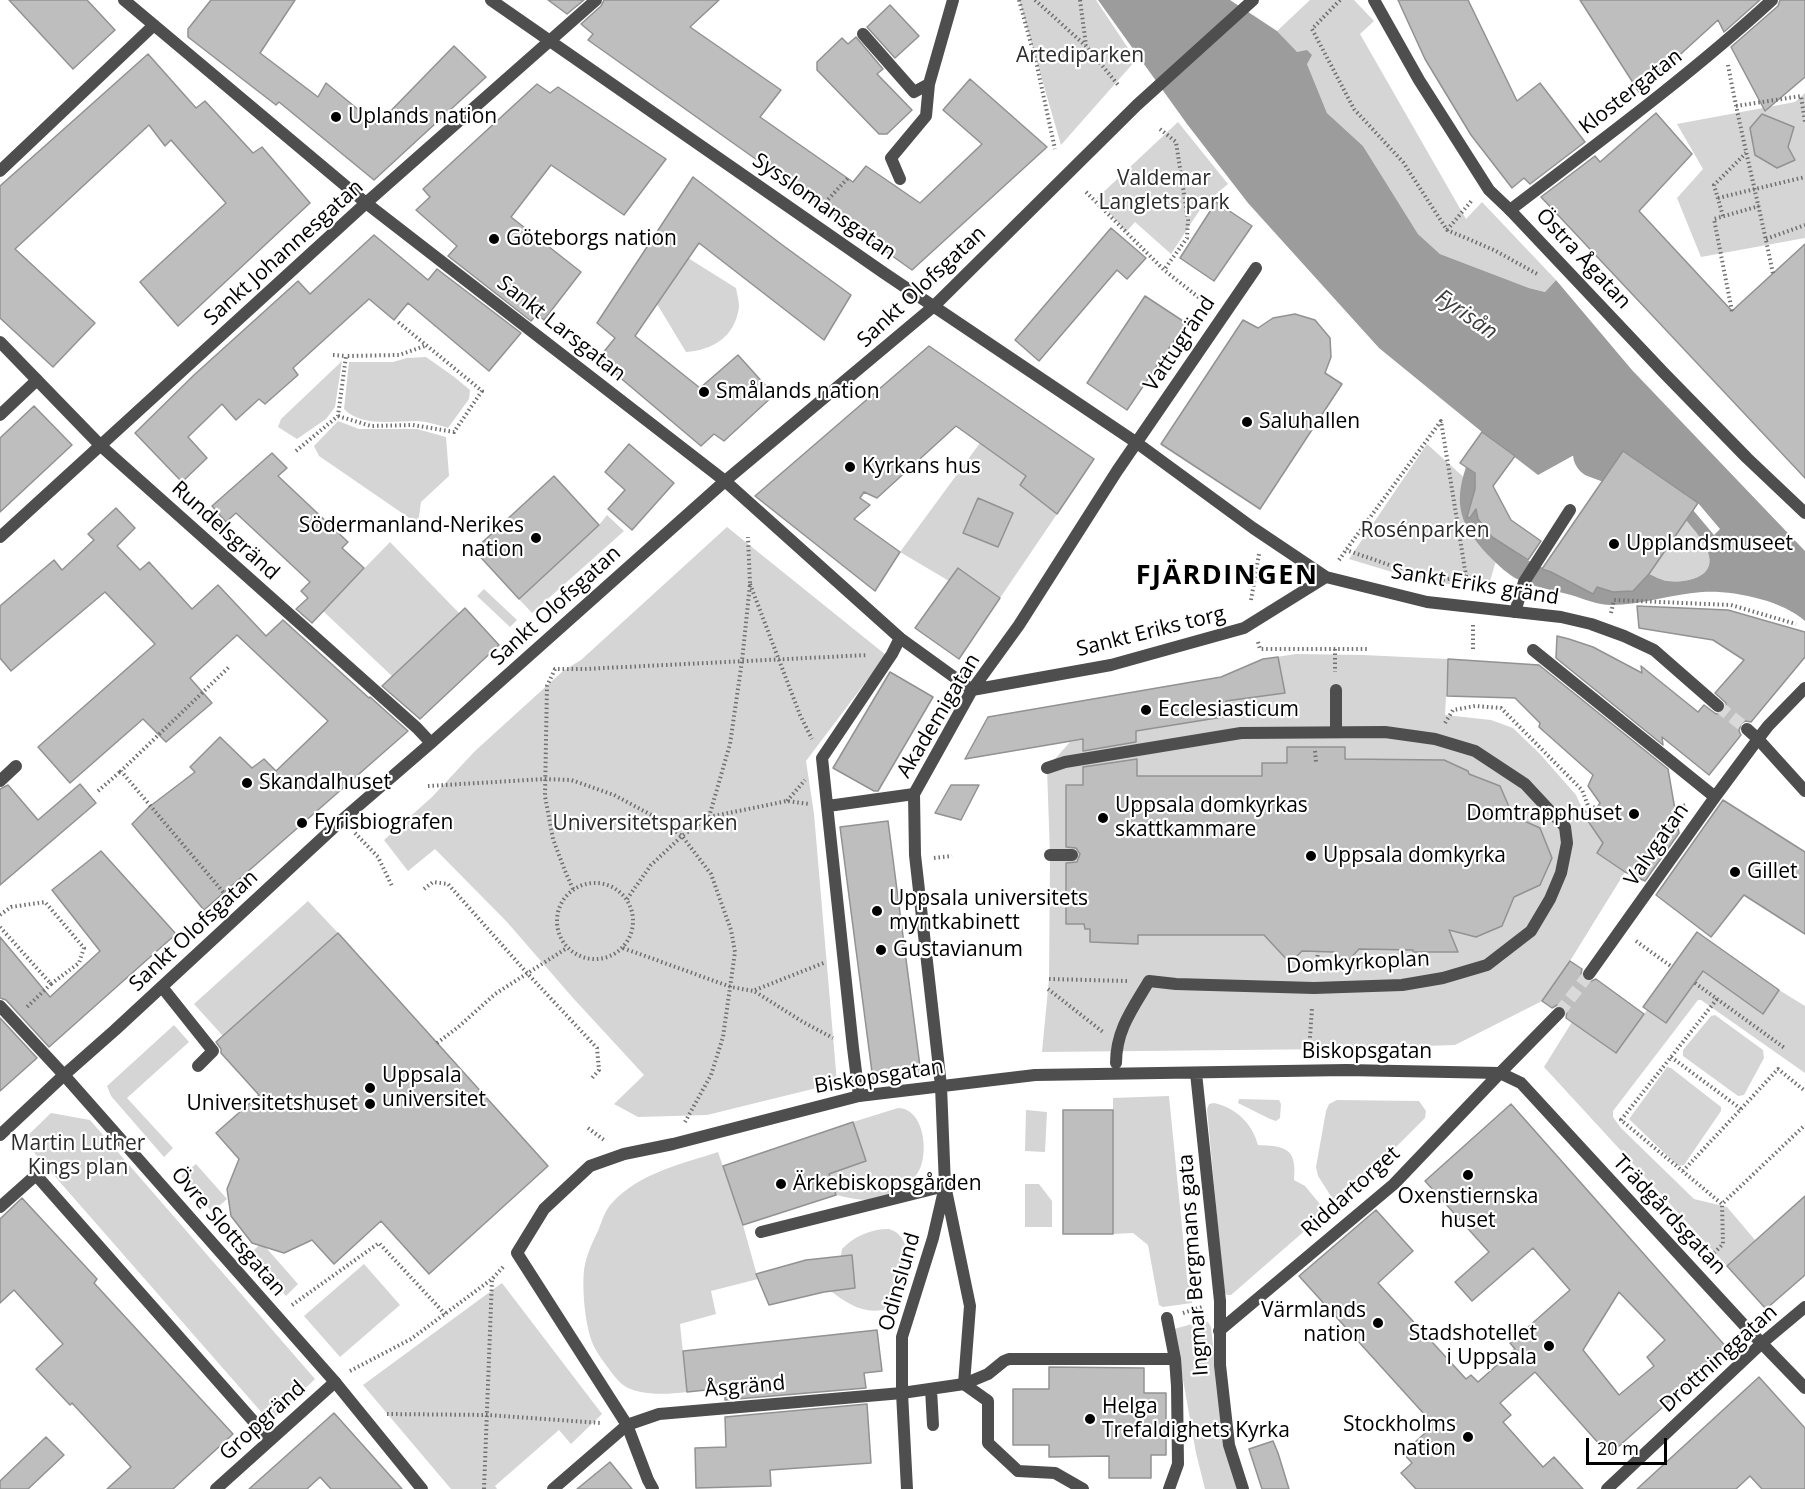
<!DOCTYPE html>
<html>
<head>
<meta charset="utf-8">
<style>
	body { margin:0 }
	#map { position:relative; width:1805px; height:1489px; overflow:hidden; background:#fff; font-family:"Open Sans",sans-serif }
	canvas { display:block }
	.scale { position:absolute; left:1586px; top:1438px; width:81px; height:27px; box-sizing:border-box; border:3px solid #000; border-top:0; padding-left:8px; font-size:18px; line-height:21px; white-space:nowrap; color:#000; -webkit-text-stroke:4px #fff; paint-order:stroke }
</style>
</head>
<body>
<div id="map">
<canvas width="1805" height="1489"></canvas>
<div class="scale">20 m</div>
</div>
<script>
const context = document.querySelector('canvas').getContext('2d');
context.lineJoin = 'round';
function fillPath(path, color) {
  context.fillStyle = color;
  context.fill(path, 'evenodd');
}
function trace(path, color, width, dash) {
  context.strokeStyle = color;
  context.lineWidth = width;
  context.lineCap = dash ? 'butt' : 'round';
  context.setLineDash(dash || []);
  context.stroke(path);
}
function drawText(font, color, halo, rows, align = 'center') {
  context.font = font + ' "Open Sans",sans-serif';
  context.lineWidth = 4.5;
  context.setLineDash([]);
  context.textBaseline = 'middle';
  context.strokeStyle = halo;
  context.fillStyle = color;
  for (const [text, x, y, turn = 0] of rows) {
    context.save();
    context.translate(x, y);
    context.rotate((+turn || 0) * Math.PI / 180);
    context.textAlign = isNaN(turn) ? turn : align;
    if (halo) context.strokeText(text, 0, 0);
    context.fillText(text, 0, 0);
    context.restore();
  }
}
fillPath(new Path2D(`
	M1019,0H1096L1136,60L1061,145Z
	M1310,0H1354L1374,21L1360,34L1466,219L1482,202L1556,280L1545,292L1529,288L1440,254L1418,234L1363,146L1327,113L1307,64L1277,31Z
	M1805,93V238L1701,257L1677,198L1703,169L1677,124L1795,102Z
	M1178,122L1228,184L1203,205L1171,254L1135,222L1126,232L1097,198Z
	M688,258L736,288C737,294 739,301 739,307C735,337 713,350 686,352L657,304Z
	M426,357L453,376L470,390L469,399L448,428C438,425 426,421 416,421C393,421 361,427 344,409L349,362H393L407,358Z
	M342,361L335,407L326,419L297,439L278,427L281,419Z
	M338,421L359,429H417L446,437L449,476L421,502L418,524L319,456L314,446Z
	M980,443L1026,476L1057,514L1000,598L958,569L949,581L900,552ZM978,498L1013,513L998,547L963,532Z
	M1427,444L1469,482L1471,518L1498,554L1490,581L1435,585L1349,559Z
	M607,515L624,531L532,613L519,599L599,525Z
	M1686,520C1694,530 1706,543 1709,556C1714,579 1683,583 1667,581C1661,580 1655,576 1649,574Z
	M727,527L886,655L806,761L814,814L837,1083L707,1115L638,1117L614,1104L644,1075L573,998L507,922L435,849L408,871L384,840L432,797L475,751L563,671L581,660Z
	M390,542L459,613L393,677L323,611Z
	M484,589L517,620L510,627L477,596Z
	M1296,654L1363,655L1448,659L1445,715L1491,720L1513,728L1540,754L1576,795L1588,821L1603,843L1597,853L1625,872L1570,961L1542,1001L1455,1045L1334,1049L1042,1052L1049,979L1050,855L1047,768L1070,742L1229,716L1221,677L1263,659Z
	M308,901L338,933L223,1036L194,1004Z
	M1703,971L1763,1014L1779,990L1805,1006V1073L1701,1000H1698L1613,1111V1117L1621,1128L1694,1199L1727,1207L1755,1240L1727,1266L1544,1067L1572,1022L1615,1053L1647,1010L1666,1023Z
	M1715,1015L1763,1050L1764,1058L1744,1095L1738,1096L1683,1056V1050L1711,1016Z
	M174,1025L189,1042L127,1098L173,1148L164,1157L111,1096L107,1086Z
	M1667,1067L1671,1068L1721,1107V1111L1684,1165L1678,1166L1629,1119Z
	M1169,1096L1187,1278L1194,1292L1192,1303L1163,1307L1159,1305L1148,1245L1133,1233L1113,1234V1098Z
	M1239,1099L1279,1100L1281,1104L1280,1118L1276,1121L1270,1119L1238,1103Z
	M1337,1100L1419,1101L1426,1111L1425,1118L1343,1200L1337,1203L1334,1201L1318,1176L1316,1167L1326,1111L1329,1104Z
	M1214,1103C1236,1108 1252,1123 1258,1145C1274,1146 1293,1145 1294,1165C1295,1170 1294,1175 1294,1180L1305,1186L1324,1209V1214L1231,1295H1227L1224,1292L1207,1109L1209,1104Z
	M898,1108C925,1108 930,1157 917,1174C906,1189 887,1198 868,1200C857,1200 846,1197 836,1195L829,1174L866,1161L853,1122Z
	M1026,1110L1047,1112L1045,1152L1025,1151Z
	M51,1113L90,1120L315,1379L270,1422L23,1140Z
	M718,1152L743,1225L758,1279L711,1291L716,1314L680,1324L687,1392C668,1394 646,1396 628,1388C621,1385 614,1376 609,1369C603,1361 596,1352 592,1342C585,1323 582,1290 584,1270C586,1256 592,1243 598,1231C602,1221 605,1210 612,1203C639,1173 682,1164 718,1152Z
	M196,1164L227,1199L212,1212L181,1176Z
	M1025,1184H1039L1052,1201V1227H1025Z
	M889,1229C900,1232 905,1241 907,1252L893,1305C872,1319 848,1305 831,1291L855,1288L852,1255L841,1256L842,1249C854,1236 871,1229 889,1229Z
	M262,1243L298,1284L286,1296L249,1254Z
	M364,1264L400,1305L340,1357L304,1316Z
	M502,1283L602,1414L571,1444L559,1430L495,1486L497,1489H451L363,1385Z
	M1203,1321L1208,1322L1211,1327L1224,1441L1237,1489H1205L1196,1453L1174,1329Z`), '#d5d5d5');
fillPath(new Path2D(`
	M1098,0H1230L1277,31L1297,52L1307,50L1312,55L1307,64L1327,113L1363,146L1418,234L1440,254L1529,288L1545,292L1556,280L1632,370L1805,551V621C1782,600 1732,590 1702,592C1671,594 1642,605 1611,605C1598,605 1584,599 1571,595C1553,590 1532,587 1515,578C1505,572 1495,562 1487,554C1461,525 1453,506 1466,467L1479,476L1476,506L1478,519L1491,535L1525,559L1551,572L1613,592H1625L1636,588L1649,574C1654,576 1661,580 1667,581C1683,583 1714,579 1709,556C1706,543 1694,530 1686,520L1693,510L1714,535L1720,529L1698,503L1623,451L1596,443L1538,475L1482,432L1379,348L1248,203L1187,124Z`), '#9c9c9c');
trace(new Path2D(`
	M1597,454L1616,461`), '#9c9c9c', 48);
const building = new Path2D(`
	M9,0H87L115,30L73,69Z
	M211,0H295L260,53L318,97L326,83L377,125L454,46L486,77L374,180L279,102L276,105L188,37V29Z
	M548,0H584L567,14Z
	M604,0H719L690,27L781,90L760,117L853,182L866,166L920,203L982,144L943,110L970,79L1047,147L912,270L588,40L593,34L581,24L601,6Z
	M1398,0H1468L1517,101L1540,83L1585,142L1530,184L1524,178L1512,188L1471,135L1425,59Z
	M1580,0H1760L1724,32L1718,20L1639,92Z
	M1780,0H1805V77L1765,111L1731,47L1778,6Z
	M890,5L919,36L895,58L867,27Z
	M856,37L883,69L877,74L912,110L887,134H879L817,70V62L842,38L848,44Z
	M148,54L196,108L205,101L253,153L262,147L310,203L178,326L140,282L226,203L171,140L165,146L149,125L15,249L95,323L53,367L0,318V186Z
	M537,84L550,93L558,87L666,159L624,215L551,165L511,217L581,272L544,320L537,314L531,321L448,256L457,246L416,210L430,197L423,189Z
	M1656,113L1692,154L1639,211L1732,311L1805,244V478L1541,197L1595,156L1600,162Z
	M1762,114L1794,127L1788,147L1795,160L1777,168L1755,155L1750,128Z
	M693,177L781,244L851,295L824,340L699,243L635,336L700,388L738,355L774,395L724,441L714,434L701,446L598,359L615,338L597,323Z
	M1216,202L1252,226L1214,281L1180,258Z
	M1111,228L1146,258L1127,279L1117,270L1039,361L1015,340Z
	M374,235L428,280L437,269L521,333L489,371L408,303L394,320L369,299L293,368L298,375L265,404L259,399L236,420L222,404L188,437L207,458L182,482L135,433L194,375L298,281L310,294Z
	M1145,296L1186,323L1127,410L1087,383Z
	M1295,314L1315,320L1330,338L1331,357L1325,373L1342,384L1260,509L1161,444L1243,320L1258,328L1273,318Z
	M929,346L1094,459L1057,514L1020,485L1026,476L956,426L877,498L864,492L860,498L870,505L854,519L900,552L875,591L755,496Z
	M34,406L72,445L0,512V438Z
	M1482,432L1515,456L1493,486L1511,520L1541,541L1528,560L1492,537L1478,519L1476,509L1470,518L1467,517L1475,489V473L1460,463Z
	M629,444L674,483L632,530L608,509L625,490L605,472Z
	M1623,451L1698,503L1649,574L1633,591L1613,592L1597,587L1593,594L1551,572L1542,569Z
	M272,453L287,468L278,476L348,542L342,548L364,568L312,623L296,609L308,598L301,591L310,582L236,513L226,522L212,506Z
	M554,476L599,525L519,599L474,550Z
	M978,498L1013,513L998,547L963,533Z
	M116,508L135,528L117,546L140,570L149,562L192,609L218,585L266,636L283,620L369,698L370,697L408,731L204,910L132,824L149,807L195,772L190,767L220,737L252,768L264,759L276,771L328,721L237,635L190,678L212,703L166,742L143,719L70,783L38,747L155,644L105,592L11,671L0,658V606L54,560L62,570L94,540L88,534Z
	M958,568L1000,598L959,659L915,628Z
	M1637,606L1728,610L1805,632V657L1751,722L1745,721L1741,724L1739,731L1741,735L1709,775L1662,737L1663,745L1556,658L1557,636L1569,639L1593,647L1642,673L1641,666L1698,712L1704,705L1716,714L1724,712L1726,708V703L1715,693L1744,660L1713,640L1639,628Z
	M465,608L499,645L420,719L382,686Z
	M1278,657L1285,693L1226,701L1229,716L1136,731V742L1083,751V739L965,759L988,717L1221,677L1263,659Z
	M1448,659L1539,665L1668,769L1679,833L1645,881L1625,872L1597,853L1603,843L1588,821L1600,803L1588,786L1593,775L1539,727L1540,723L1515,698L1447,696Z
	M890,672L933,697L878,791H874L833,768Z
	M1287,747H1345V759L1444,760L1468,771L1469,774L1500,786L1513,816L1540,828L1552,858L1540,885L1514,897L1502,926L1476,937L1449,930L1458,952H1413V950L1359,949L1346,963L1334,952L1302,951L1290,963L1264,935H1138V944L1090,942V929H1085L1084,924H1066V863L1077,862L1080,854L1076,848L1066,847V785H1083V767L1137,759V776H1262V763H1287Z
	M80,784L96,803L0,885V789L8,785L38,820Z
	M951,785H979L961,820L935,813Z
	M1723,800L1805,852V934L1744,895L1711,937L1656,895Z
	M888,821L921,1074L873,1080L840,827Z
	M101,851L176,934L49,1047L6,1000L0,998V937L50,997L100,951L52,890Z
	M1697,932L1779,990L1763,1014L1703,971L1666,1023L1643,1007Z
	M338,933L548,1166L429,1274L381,1221L334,1264L312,1240L284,1253L252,1243L231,1216L227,1189L239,1159L216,1133L259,1095L221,1053V1049L216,1042Z
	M1570,961L1582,969L1581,974L1584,980L1589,982L1596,979L1644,1014L1616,1053L1566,1018L1567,1011L1564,1007L1557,1005L1552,1008L1542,1001Z
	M0,1018L37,1058L0,1091Z
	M1511,1104L1728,1349L1609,1455L1535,1372L1500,1403L1511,1415L1503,1422L1543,1467L1554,1457L1583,1489H1416L1401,1473L1412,1463L1403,1453L1434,1425L1299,1276L1376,1210L1413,1251L1378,1283L1466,1379L1471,1375L1478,1382L1515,1349L1510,1343L1570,1290L1533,1248L1472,1301L1455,1282L1489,1252L1425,1181ZM1619,1292L1665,1340L1647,1357L1654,1366L1619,1395L1583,1350Z
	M1063,1110H1113V1234H1063Z
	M853,1122L866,1161L829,1174L836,1195L743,1225L723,1166Z
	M1805,1196V1275L1766,1309L1727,1266Z
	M22,1198L97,1279L94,1283L233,1434L173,1489H107L131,1467L72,1403L70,1405L36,1369L63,1344L14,1290L0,1303V1219Z
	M852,1255L855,1288L824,1292L769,1305L756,1274L806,1260Z
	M877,1330L882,1371L864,1373L866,1388L725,1400V1388L687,1392L683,1351Z
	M1049,1367L1144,1368V1393H1166V1455H1151V1478H1109V1456L1049,1457V1445H1013V1389H1049Z
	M1759,1377L1805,1428V1489H1762L1750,1476L1736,1489H1637Z
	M867,1404L871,1463L770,1470L771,1486L696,1488L695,1448L726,1447L725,1417Z
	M334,1413L402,1489H331L320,1477L307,1489H249Z
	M46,1437L64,1455L28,1489H0V1481Z
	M1273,1441L1278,1453L1289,1489H1262L1249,1449Z
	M610,1462L632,1489H577Z`);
fillPath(building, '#bebebe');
trace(building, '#929292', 1.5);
trace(new Path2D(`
	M1559,1013L1589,974`), '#d9d9d9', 12, [12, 6]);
trace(new Path2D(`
	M1718,706L1747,729`), '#d9d9d9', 12, [12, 6]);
trace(new Path2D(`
	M1019,0L1037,66L1055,149
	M1035,0L1086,46L1119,86
	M1080,0L1086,45
	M1340,0L1312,29L1354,109L1403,162L1447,230L1494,250L1539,275
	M1728,65C1741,135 1759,204 1773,274
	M1736,106L1801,96L1805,122
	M1160,129L1176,142L1188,220L1187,238L1164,270
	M1086,192L1164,270L1207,304
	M1718,198L1805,177
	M822,206L848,178
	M1723,216L1714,185L1746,153
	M1447,230L1473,199
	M1766,239L1805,225
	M1732,311L1714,219L1759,206
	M333,355L346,356
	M338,416L371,426L413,425L454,432L482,391L398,322
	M296,451L338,416L346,356L399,355L425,346
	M1339,560L1346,550L1441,421L1466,576L1436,581L1346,550
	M750,584L800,715L812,739
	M1251,600L1259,554
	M1611,613L1614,600L1731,605L1796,624
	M1258,642L1260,649H1369
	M1335,649V672
	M1473,649V625
	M1445,723L1453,710L1475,706L1501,708L1582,790L1589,808L1579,816
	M1315,751L1316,762
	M428,786L545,779L571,780L614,795L657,818L682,836L711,874L731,930L735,952L723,1037L711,1075L685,1122
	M98,791L121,771
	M787,801L805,780
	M1589,808L1597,807
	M1675,808L1686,805
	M709,817L787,801L809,804
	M355,833L378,857L392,886
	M934,858L952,856
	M557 921a38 38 0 1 1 76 0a38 38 0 1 1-76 0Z
	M424,889L433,882L448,884L527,973L597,1048L599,1070L592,1078
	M573,889L565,871L553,839L545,796L547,686L555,669H584L868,655
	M229,899L121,771L229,667
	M627,899L651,865L682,836L709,817L730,744L742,661L750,584L748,537
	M0,915L11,907L45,902L84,948L79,963L51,984
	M0,927L51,984L27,1007
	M1636,941L1672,967
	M623,948L731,987L754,991L803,1022L833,1038
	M1316,970L1318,952
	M1049,979L1127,981
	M1695,983L1786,1049
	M1048,989L1103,1032
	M755,990L826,962
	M1717,999L1621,1120L1722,1204L1805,1125
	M437,1043L457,1028L495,994L567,948
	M1309,1051L1312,1008
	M1671,1057L1741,1109L1683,1171
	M1741,1109L1778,1069L1805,1091
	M588,1128L604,1140
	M1714,1253L1723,1244L1722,1204
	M292,1305L379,1243L445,1314
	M1183,1313L1202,1307
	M350,1371L411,1339L492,1279L504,1266
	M387,1414L488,1415L601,1423
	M484,1489L492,1279`), '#707070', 4, [1.5, 3]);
trace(new Path2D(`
	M863,34L914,92L929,84L953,0
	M900,179L891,158L926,116L929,84
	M0,415L37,380
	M1515,612L1524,582L1570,510
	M1047,768L1065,762L1241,733L1385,732L1435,739L1475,751L1525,784L1565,827L1567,843L1561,873L1550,899L1531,931L1487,965L1443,978L1402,985L1314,988L1176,984L1149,981C1133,1008 1116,1030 1116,1063
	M0,781L16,766
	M828,806L914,794
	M1050,855H1072
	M162,987L213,1051L198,1066
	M859,1096L853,1048L822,758L892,654L900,638
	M761,1232L945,1186
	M1167,1318L1175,1359L1177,1386L1178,1464L1169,1489
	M902,1393L907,1489
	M627,1425L648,1480L653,1489
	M1083,1489L1055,1473L1018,1471L988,1443V1401L964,1384L988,1374L1004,1361L1009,1359H1175`), '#4e4e4e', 12);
trace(new Path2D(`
	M1510,210C1599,142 1689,76 1772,0
	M1533,650L1715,797
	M1336,690V732
	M1589,974L1715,797L1758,739
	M1500,1073L1559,1013`), '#4e4e4e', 12);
trace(new Path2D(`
	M124,0L366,203L725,481L900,638L972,690L1111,665L1244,628L1326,577
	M491,0L884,273L1137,443L1253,528L1326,577L1427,602L1561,617L1591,624L1624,636L1654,650L1718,706
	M1374,0L1419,80L1489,190L1510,210L1664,373L1747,458L1805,513
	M0,171L154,25
	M0,342L101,446L417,728L431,743
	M0,537L366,203L596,0
	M1747,729L1758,739L1805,791
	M1758,739L1768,726L1805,688
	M0,1006L64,1075L115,1030L343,819L431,743L725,481L934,306L1137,105L1253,0
	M1196,1073L1220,1301V1365L1229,1445L1243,1489
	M0,1207L36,1175L270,1440
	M1219,1331L1394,1184L1500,1073
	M931,1389L933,1425
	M902,1393V1337L933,1238L945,1186L941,1086L915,855L914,794L972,690L1019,625L1117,471L1256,268
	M627,1425L517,1253L544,1209L590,1166L624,1154L673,1144L859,1096L1035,1075L1346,1070L1500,1073L1521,1083L1744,1325L1805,1388
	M216,1489L335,1382
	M553,1489L627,1425L659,1414L902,1393L964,1384L970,1306L946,1190
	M1607,1489L1762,1343L1805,1307`), '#4e4e4e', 12);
trace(new Path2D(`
	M0,1135L64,1075L335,1382L422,1489`), '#4e4e4e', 12);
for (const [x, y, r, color] of [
	[336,117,6,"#000"],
	[494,239,6,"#000"],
	[704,392,6,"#000"],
	[1247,422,6,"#000"],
	[850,467,6,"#000"],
	[536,538,6,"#000"],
	[1614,544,6,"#000"],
	[1146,710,6,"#000"],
	[247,783,6,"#000"],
	[1634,814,6,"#000"],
	[1103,818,6,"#000"],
	[302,823,6,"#000"],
	[1311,856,6,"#000"],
	[1735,872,6,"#000"],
	[877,911,6,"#000"],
	[881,950,6,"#000"],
	[370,1088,6,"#000"],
	[370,1104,6,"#000"],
	[1468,1175,6,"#000"],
	[781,1184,6,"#000"],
	[1378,1323,6,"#000"],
	[1549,1346,6,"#000"],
	[1090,1419,6,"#000"],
	[1468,1437,6,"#000"]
]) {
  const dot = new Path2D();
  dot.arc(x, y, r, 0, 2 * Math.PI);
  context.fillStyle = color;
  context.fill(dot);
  trace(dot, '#fff', 2);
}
drawText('21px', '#2c2c2c', '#fff', [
	["Artediparken",1080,56],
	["Valdemar",1164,179],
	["Langlets park",1164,203],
	["Rosénparken",1425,531],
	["Universitetsparken",645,824],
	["Martin Luther",78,1144],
	["Kings plan",78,1168]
]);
drawText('21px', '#000', '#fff', [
	["Klostergatan",1631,92,-38],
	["Sysslomansgatan",824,207,35],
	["Sankt Johannesgatan",284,253,-42],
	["Östra Ågatan",1583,259,47],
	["Sankt Olofsgatan",922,287,-43],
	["Sankt Larsgatan",561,329,38],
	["Vattugränd",1180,344,-56],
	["Rundelsgränd",225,531,42],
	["Sankt Eriks gränd",1475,585,9],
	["Sankt Olofsgatan",556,606,-42],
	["Sankt Eriks torg",1151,632,-14],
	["Akademigatan",939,716,-59],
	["Valvgatan",1657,845,-55],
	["Sankt Olofsgatan",194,931,-43],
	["Domkyrkoplan",1358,963,-3],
	["Biskopsgatan",1367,1052],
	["Biskopsgatan",879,1077,-9],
	["Riddartorget",1351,1192,-42],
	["Trädgårdsgatan",1669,1215,47],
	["Övre Slottsgatan",228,1232,49],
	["Ingmar Bergmans gata",1194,1265,-94],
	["Odinslund",900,1282,-74],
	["Drottninggatan",1719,1359,-42],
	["Åsgränd",745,1387,-5],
	["Gropgränd",263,1421,-42]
]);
drawText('21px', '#000', '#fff', [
	["Uplands nation",348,117],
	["Göteborgs nation",506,239],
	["Smålands nation",716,392],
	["Saluhallen",1259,422],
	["Kyrkans hus",862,467],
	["Södermanland-Nerikes",524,526,"right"],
	["nation",524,550,"right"],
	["Upplandsmuseet",1626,544],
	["Ecclesiasticum",1158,710],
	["Skandalhuset",259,783],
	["Uppsala domkyrkas",1115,806],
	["skattkammare",1115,830],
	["Domtrapphuset",1622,814,"right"],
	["Fyrisbiografen",314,823],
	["Uppsala domkyrka",1323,856],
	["Gillet",1747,872],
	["Uppsala universitets",889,899],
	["myntkabinett",889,923],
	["Gustavianum",893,950],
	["Uppsala",382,1076],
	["universitet",382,1100],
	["Universitetshuset",358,1104,"right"],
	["Ärkebiskopsgården",793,1184],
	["Oxenstiernska",1468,1197,"center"],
	["huset",1468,1221,"center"],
	["Värmlands",1366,1311,"right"],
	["nation",1366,1335,"right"],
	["Stadshotellet",1537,1334,"right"],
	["i Uppsala",1537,1358,"right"],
	["Helga",1102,1407],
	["Trefaldighets Kyrka",1102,1431],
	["Stockholms",1456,1425,"right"],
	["nation",1456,1449,"right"]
], 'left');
drawText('italic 22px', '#3d3d3d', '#fff', [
	["Fyrisån",1466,315,35]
]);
context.letterSpacing = '1.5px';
drawText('bold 27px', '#000', '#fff', [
	["FJÄRDINGEN",1227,576]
]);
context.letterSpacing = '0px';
</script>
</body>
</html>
